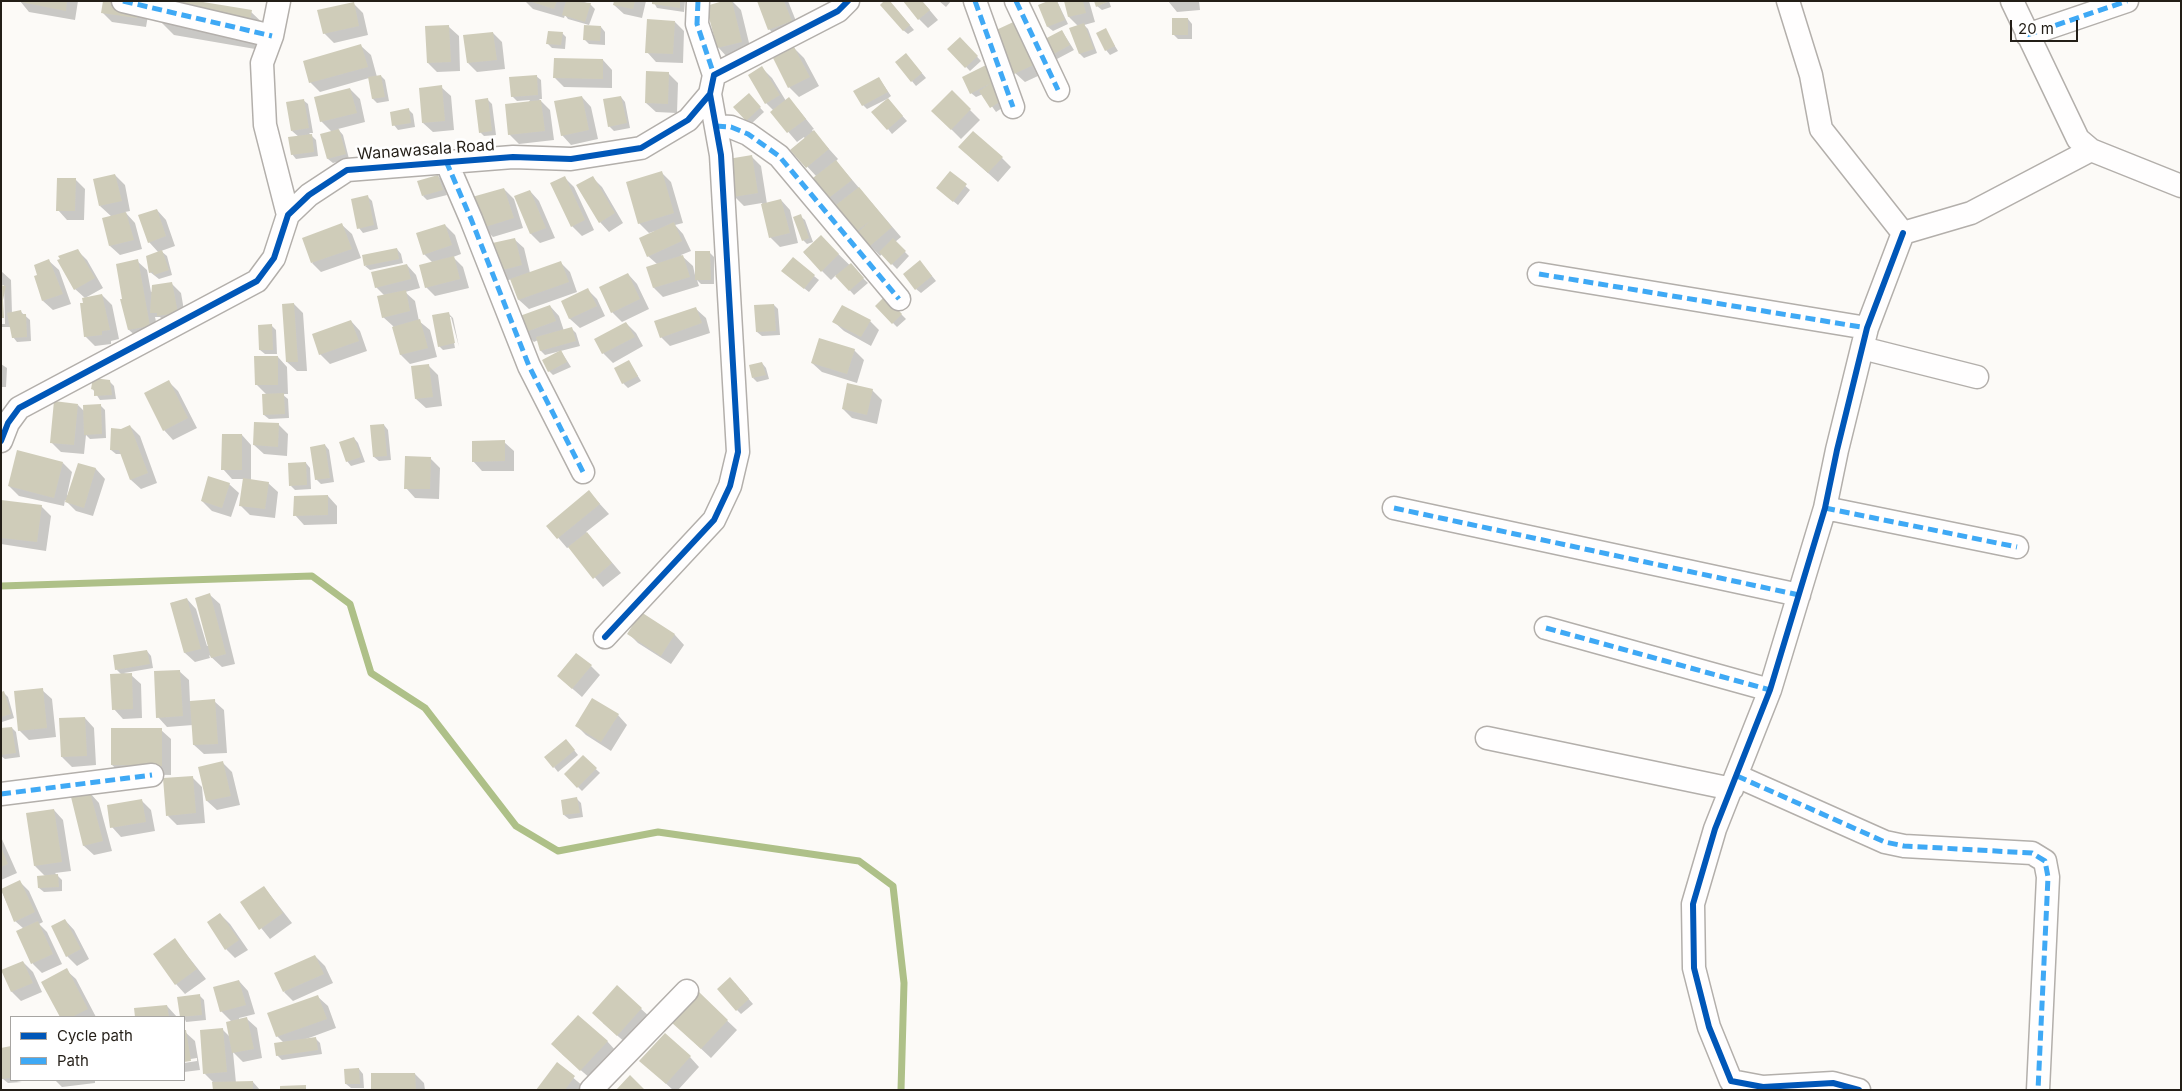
<!DOCTYPE html>
<html>
<head>
<meta charset="utf-8">
<style>
	body { margin:0 }
	#map { position:relative; width:2182px; height:1091px; overflow:hidden; background:#fcfaf7; font-family:Inter,sans-serif }
	canvas { display:block }
	.frame { position:absolute; inset:0; border:2px solid #231e17; pointer-events:none }
	.legend { position:absolute; left:10px; top:1016px; width:175px; height:65px; box-sizing:border-box; background:#fff; border:1px solid #a7a5a2; margin:0; padding:6px 9px; list-style:none; font-size:15px; color:#231e17 }
	.legend li { display:flex; align-items:center; gap:10px; height:25px }
	.legend b { width:25px; border:1px solid #a7a5a2 }
	.scale { position:absolute; left:2010px; top:20px; width:68px; height:22px; box-sizing:border-box; border:2px solid #231e17; border-top:0; padding-left:6px; font-size:15px; line-height:18px; white-space:nowrap; color:#231e17; -webkit-text-stroke:4px #fff; paint-order:stroke }
</style>
</head>
<body>
<div id="map">
<canvas width="2182" height="1091"></canvas>
<div class="frame"></div>
<ul class="legend">
<li><b style="height:6px;background:#0057b8"></b>Cycle path</li>
<li><b style="height:6px;background:#3fa9f5"></b>Path</li>
</ul>
<div class="scale">20 m</div>
</div>
<script>
const context = document.querySelector('canvas').getContext('2d');
context.lineJoin = 'round';
function fillPath(path, color) {
  context.fillStyle = color;
  context.fill(path, 'evenodd');
}
function trace(path, color, width, dash) {
  context.strokeStyle = color;
  context.lineWidth = width;
  context.lineCap = dash ? 'butt' : 'round';
  context.setLineDash(dash || []);
  context.stroke(path);
}
function drawText(font, color, halo, rows, align = 'center') {
  context.font = font + ' Inter,sans-serif';
  context.lineWidth = 5;
  context.setLineDash([]);
  context.textBaseline = 'middle';
  context.strokeStyle = halo;
  context.fillStyle = color;
  for (const [text, x, y, turn = 0] of rows) {
    context.save();
    context.translate(x, y);
    context.rotate((+turn || 0) * Math.PI / 180);
    context.textAlign = isNaN(turn) ? turn : align;
    if (halo) context.strokeText(text, 0, 0);
    context.fillText(text, 0, 0);
    context.restore();
  }
}
fillPath(new Path2D(`
	M20,1H78L75,20L29,12Z
	M525,1H581L590,4L595,9L589,25L568,19L565,15L564,18L533,9Z
	M615,1H646L642,18L624,14L614,5Z
	M653,1H685L684,12L657,8Z
	M732,1L741,10L751,51L727,57L718,47Z
	M759,1H788L800,31L779,39L769,29Z
	M922,1L938,20L928,28L919,19Z
	M939,1H951L946,7Z
	M1057,1L1068,24L1053,31L1048,27L1040,6Z
	M1065,1H1089L1095,22L1084,25L1088,29L1097,53L1084,58L1080,54L1078,26L1069,17Z
	M1109,1L1111,7L1102,10L1097,6Z
	M1199,1L1200,10L1177,12L1168,1Z
	M353,3L363,13L368,35L334,43L324,33Z
	M892,4L914,30L908,34L903,30Z
	M149,10L146,27L112,22L102,12Z
	M251,12L266,26L261,50L174,35L160,21Z
	M1188,19L1192,24V39H1178L1173,34Z
	M675,22L684,31L683,63L656,62L647,52Z
	M449,27L459,36L460,71L437,72L428,63Z
	M601,27L605,32V45L589,44L585,40Z
	M1105,30L1118,51L1110,55L1106,50Z
	M1062,31L1074,50L1057,59L1053,55Z
	M996,32L1051,70L1025,82L1015,73Z
	M493,33L502,42L505,69L477,72L468,63Z
	M562,33L566,37L565,49L552,48L548,44Z
	M960,38L981,61L970,71L949,49Z
	M361,46L371,55L377,77L381,76L385,80L389,101L377,103L373,99L369,78L320,92L310,82Z
	M794,48L804,58L819,86L799,97L789,87Z
	M910,59L926,78L916,86L896,62Z
	M603,60L612,70V88L564,87L555,78Z
	M762,68L772,78L786,101L789,99L798,109L814,129L812,130L838,159L836,161L901,237L895,242L909,256L897,269L882,254L880,256L835,209L816,176L792,150L805,139L804,137L797,142L772,113L774,111L766,103Z
	M993,70L1014,100L996,112L983,94L976,97L971,93Z
	M668,73L678,83L677,113L656,112L646,103Z
	M536,76L541,80L542,99H539L550,110L554,140L519,144L509,134L530,100L517,101L512,96Z
	M879,78L891,96L887,99L907,121L892,134L888,129L887,99L867,109L863,105Z
	M441,87L451,96L454,130L433,132L423,123Z
	M350,89L360,99L365,122L338,129L343,135L349,159L333,163L328,159L322,135L332,132L321,121Z
	M952,92L980,120L961,139L933,111Z
	M582,97L591,107L598,139L571,145L562,135Z
	M621,97L625,102L630,128L614,131L609,126Z
	M487,99L492,104L496,135L484,136L480,132Z
	M303,100L308,104L313,133H309L316,140L318,156L296,159L292,154L299,137L292,131Z
	M753,100L764,112L751,124L746,120Z
	M409,110L413,114L415,127L398,130L394,125Z
	M752,157L761,166L767,204L781,200L790,210L798,243L780,247L770,237L762,203L744,206L734,196Z
	M970,157L1002,158L1011,167L998,182Z
	M662,173L671,182L683,223L675,225L683,234L691,251L681,255L693,266L695,275L710,253L714,257V284H701L697,280L699,286L663,297L654,288L657,264L648,256L655,231L649,233L639,223Z
	M950,173L970,190L958,205L942,192Z
	M115,175L125,185L130,211L125,212L135,223L142,249L120,255L110,246L112,217L100,206Z
	M438,176L443,181L447,195L427,200L423,196Z
	M592,177L602,187L623,223L609,232L600,222Z
	M565,178L574,187L594,230L582,236L572,226Z
	M75,179L85,189L84,220H67L58,210Z
	M504,189L514,199L523,228L493,237L483,227Z
	M530,191L539,201L555,238L540,243L531,234L516,197Z
	M368,197L372,201L378,229L363,233L359,228Z
	M157,210L166,220L175,246L161,251L167,256L172,275L159,279L150,272L159,253L149,242Z
	M800,216L805,220L813,242L807,244L803,240Z
	M342,225L352,234L361,258L321,272L312,263Z
	M445,225L455,235L461,254L453,257L463,267L469,288L435,296L426,287L433,263L424,254Z
	M821,237L868,283L854,295L836,275L831,280L804,253Z
	M514,239L524,248L530,273L560,262L570,272L577,292L529,309L519,300L512,279L505,281L496,271Z
	M397,249L401,254L403,263L370,270L365,266Z
	M77,250L87,260L103,288L85,298L75,289Z
	M49,261L59,270L71,304L53,310L43,301Z
	M137,261L147,270L151,292L171,283L181,293L186,322L168,325L160,317H155L159,335L139,339L129,330Z
	M407,265L416,275L420,288L405,292L415,301L419,321L430,330L437,357L410,364L401,355L393,326L383,317L385,296L376,287Z
	M924,266L936,281L921,293L916,289Z
	M1,271L11,280L12,314L21,312L30,320L31,341L17,342L13,337L11,327H1ZM1,285H4L5,324H2Z
	M628,274L637,284L649,309L622,322L612,312Z
	M787,275L814,276L819,280L809,292Z
	M588,290L597,299L605,316L580,328L570,319L562,302Z
	M102,295L112,305L119,339L111,341V344L95,346L85,336Z
	M885,298L906,319L897,327L876,306Z
	M294,304L303,313L307,371H297L287,362Z
	M774,305L778,309L780,335L762,336L757,332Z
	M550,306L559,316L564,331L572,329L576,333L580,346L545,355L541,351L538,340L534,342L524,332Z
	M696,309L706,318L710,333L670,346L661,337Z
	M448,313L453,318L459,347L451,317H449L455,348L443,350L439,346Z
	M351,321L360,331L367,351L330,364L320,354Z
	M870,321L879,330L871,346L844,331L834,322Z
	M626,323L636,333L643,346L613,363L603,353Z
	M271,325L276,330L277,354H265L260,350Z
	M854,350L864,360L857,383L822,372L812,363Z
	M561,351L571,367L553,375L549,371Z
	M278,357L287,367L288,394H282L288,399L289,418L269,419L264,415L267,395L256,384Z
	M629,362L641,381L628,388L623,383Z
	M762,363L766,368L769,379L757,382L753,378Z
	M1,364L7,368L6,387H1Z
	M428,365L438,375L442,406L426,408L416,399Z
	M110,382L114,386L116,399L100,400L92,388Z
	M169,382L178,391L197,428L173,440L164,430Z
	M872,390L882,400L877,424L852,418L843,409Z
	M78,405L85,412L101,406L105,410L106,438L90,439L86,435L84,454L61,452L51,442Z
	M278,424L288,434L287,456L264,454L254,445Z
	M384,425L388,430L391,460L379,461L374,457Z
	M130,426L140,436L157,483L141,489L131,480L122,454H116L111,450L121,430Z
	M242,435L251,445V480L268,483L278,492L275,518L250,515L241,506L244,479H232L223,469Z
	M354,438L358,443L365,462L351,466L347,461Z
	M504,442L514,451V471H482L473,461Z
	M325,445L329,450L334,482L321,484L316,479Z
	M430,458L440,468L439,499L415,498L406,488Z
	M63,463L72,472L67,495L69,496L79,464L96,469L105,479L93,516L76,511L65,500L64,506L19,496L9,486Z
	M306,463L310,468L311,489L295,490L291,486Z
	M229,484L239,493L231,517L212,511L202,501Z
	M589,492L609,514L586,532L621,573L603,587L569,547L567,548L548,526Z
	M328,496L337,506V524L304,525L295,515Z
	M1,501L41,506L51,516L46,551L1,544Z
	M210,595L220,604L235,664L222,667L209,655L210,658L195,662L185,653L171,603L187,599L196,609L207,646H209Z
	M642,614L675,635L684,645L671,664L638,643L629,634Z
	M147,651L151,656L153,668L124,673L131,675L141,684L142,718L123,719L114,709L122,675L116,669Z
	M591,666L600,675L582,697L558,676Z
	M179,671L189,680L190,702L214,701L224,710L227,753L204,754L194,745L193,725L167,727L158,717Z
	M42,690L52,699L56,737L29,740L19,730Z
	M4,693L8,697L14,718L2,722L1,694Z
	M618,715L627,725L611,751L586,735L577,726Z
	M85,718L94,728L96,765L72,767L62,757Z
	M12,728L16,732L20,757L5,759L1,756V729Z
	M161,730L171,739V775L122,774L112,765Z
	M570,745L578,755L558,772L554,767Z
	M583,757L600,773L582,791L565,774Z
	M223,763L232,772L240,805L217,810L207,801L200,768Z
	M192,777L202,787L205,823L177,825L168,816Z
	M90,793L99,803L112,851L94,855L84,846L72,798Z
	M576,798L581,803L583,817L569,819L564,815Z
	M142,801L151,810L155,831L121,837L112,827Z
	M54,810L63,820L71,871L55,873L62,880V891L44,892L39,888L45,876L35,866Z
	M1,837L17,873L1,880Z
	M20,882L29,891L43,922L39,924L47,932L62,964L42,973L33,964L18,932L24,929L15,921L1,890Z
	M264,887L292,923L270,939L241,903Z
	M220,914L230,924L248,950L235,958L226,949Z
	M65,920L74,930L89,959L77,966L67,956Z
	M175,940L206,979L185,994L176,984Z
	M315,956L325,966L333,983L293,1001L284,992Z
	M23,962L33,972L42,992L21,1001L12,992L3,971Z
	M66,970L76,979L96,1017H61L43,982Z
	M239,981L248,991L255,1014L239,1018V1020L247,1019L257,1028L262,1058L243,1062L233,1052L236,1083L253,1082L260,1090H214V1083L205,1074L223,1030L231,1038L232,1022L221,1011Z
	M735,983L753,1004L741,1014L737,1010Z
	M617,987L651,1018L627,1044L603,1023Z
	M699,994L737,1030L711,1058L682,1031Z
	M199,995L204,1000L206,1020L186,1022L184,1017H181L179,998Z
	M318,997L328,1006L336,1028L306,1039H316L320,1043L322,1054L282,1060L277,1055L284,1043L277,1036Z
	M167,1006L177,1017H136L135,1009Z
	M184,1031L195,1041L200,1070L184,1072V1063L197,1061V1058L184,1060Z
	M607,1041L616,1051L591,1079L562,1054Z
	M11,1048V1080L22,1082L8,1083L3,1079L1,1049Z
	M690,1057L699,1067L678,1090H673L651,1070Z
	M557,1064L584,1087L581,1090H537Z
	M359,1069L363,1074L364,1088H351L346,1084Z
	M415,1074L424,1083L425,1090H372Z
	M55,1080H95V1083L62,1087Z`), '#0003');
trace(new Path2D(`
	M1,586L312,576L350,604L371,673L425,708L516,826L558,851L658,832L859,861L893,886L904,983L901,1090`), '#aec088', 7);
fillPath(new Path2D(`
	M16,1H67L66,11Z
	M103,1H139L137,18L101,13Z
	M162,1H197L252,10L247,36L158,21Z
	M529,1H557L554,9Z
	M566,1L591,3L585,22L562,15Z
	M614,1H635L633,9L613,5Z
	M652,1H680V8L652,4Z
	M723,1H732L742,42L717,48L706,6Z
	M757,1H784L792,21L768,30Z
	M884,1H890L910,25L903,31L880,5Z
	M903,1H922L930,10L918,20Z
	M1048,1H1057L1065,20L1047,27L1038,5Z
	M1064,1H1083L1086,13L1068,17Z
	M1094,1H1110L1096,7Z
	M354,2L359,26L323,34L317,10Z
	M1022,18L1042,61L1014,74L994,31Z
	M1172,18H1188V35H1172Z
	M647,19L675,21L673,54L645,53Z
	M1084,23L1094,49L1079,54L1069,28Z
	M449,25L451,62L427,63L425,26Z
	M584,25L601,26L600,41L583,40Z
	M1106,28L1115,46L1105,51L1096,33Z
	M1062,30L1070,45L1052,55L1043,40Z
	M548,31L563,32L561,45L546,44Z
	M493,32L497,60L467,63L463,35Z
	M960,37L978,56L965,68L947,49Z
	M361,44L368,67L309,83L303,61Z
	M794,47L810,77L788,88L773,58Z
	M906,53L922,73L911,82L895,62Z
	M554,58L603,59V79L553,78Z
	M988,64L1011,95L990,108L979,91L991,83L970,94L962,77Z
	M762,66L780,95L765,104L748,75Z
	M646,71L669,72L668,104L645,103Z
	M381,75L385,97L372,99L368,77Z
	M537,75L538,95L511,97L509,77Z
	M879,77L888,92L862,106L853,91Z
	M442,85L445,121L422,123L419,88Z
	M350,88L357,113L320,122L314,97Z
	M952,90L971,109L951,130L931,111Z
	M749,93L761,107L746,121L733,107Z
	M582,96L589,130L561,136L554,101Z
	M621,96L627,123L608,127L603,99Z
	M789,97L806,119L787,133L770,112Z
	M488,98L492,131L479,133L475,100Z
	M888,98L903,116L887,130L871,112Z
	M304,99L309,128L291,131L286,102Z
	M541,100L545,131L508,135L505,104Z
	M409,108L411,123L392,126L390,112Z
	M339,129L346,154L327,159L320,134Z
	M814,130L829,149L806,168L790,150Z
	M973,131L1003,157L988,173L958,147Z
	M312,134L314,152L291,155L288,137Z
	M752,155L758,193L733,197L728,159Z
	M836,160L852,180L825,201L809,181Z
	M662,171L674,213L638,224L626,182Z
	M950,171L967,184L953,202L936,188Z
	M115,174L122,201L99,206L93,179Z
	M438,175L443,190L422,196L417,181Z
	M565,176L585,220L571,227L550,183Z
	M593,176L615,213L599,223L576,185Z
	M57,178H76L75,211H56Z
	M859,187L892,227L869,247L857,233L870,221L853,234L832,208Z
	M504,188L514,218L482,228L472,197Z
	M530,190L546,228L530,234L514,196Z
	M368,195L374,225L357,229L351,199Z
	M781,199L790,233L769,238L761,204Z
	M157,209L166,236L148,243L138,215Z
	M126,212L134,240L109,246L102,218Z
	M801,214L809,238L802,241L793,217Z
	M674,222L682,241L647,257L639,238Z
	M342,223L352,249L311,263L302,238Z
	M445,224L452,245L423,255L416,233Z
	M821,235L839,254L821,272L803,252Z
	M515,238L522,265L495,272L488,244Z
	M893,238L906,251L891,265L879,252Z
	M397,248L399,259L364,266L362,255Z
	M78,249L95,278L74,290L57,260L60,259L58,256Z
	M162,250L169,270L154,275L153,272L149,273L146,256Z
	M695,251H710L711,280H695Z
	M683,255L690,277L653,288L646,267Z
	M454,256L460,279L425,288L419,265Z
	M793,257L815,275L804,289L781,271Z
	M49,259L63,294L42,301L34,276L37,275L34,265Z
	M138,259L150,326L128,330L120,299H122L116,264Z
	M920,260L932,276L915,290L903,274Z
	M561,261L569,282L518,300L510,279Z
	M851,263L864,278L849,291L835,276Z
	M407,264L411,279L375,288L371,272Z
	M628,273L640,299L611,313L599,287Z
	M172,282L178,313L157,316V313H150L152,285Z
	M1,285L6,286L3,300L4,318H1Z
	M588,288L597,306L569,319L561,301Z
	M406,290L410,311L382,318L377,296Z
	M102,294L110,330L102,331V335L84,337L80,303H83L82,298Z
	M885,296L902,314L892,324L875,306Z
	M294,303L298,362H286L282,304Z
	M774,304L776,331L756,332L754,305Z
	M550,305L556,321L523,333L517,317Z
	M842,305L871,320L861,337L832,322Z
	M696,307L702,323L660,338L654,321Z
	M21,310L22,314H26L27,337L12,338L7,313Z
	M449,312L455,343L438,347L432,315Z
	M420,319L428,348L400,355L392,327Z
	M351,320L359,341L319,355L312,334Z
	M626,322L635,337L602,354L594,339Z
	M272,324L273,350H259L258,325Z
	M572,327L576,341L540,351L536,337Z
	M819,338L855,349L847,374L811,363Z
	M561,350L567,362L548,372L542,360Z
	M254,356H278V385H255Z
	M629,360L638,376L622,384L614,368Z
	M762,362L766,375L752,378L749,365Z
	M429,364L433,397L415,399L411,366Z
	M93,378L110,380L112,395L94,396V390L91,389Z
	M169,380L188,418L163,431L144,393Z
	M847,383L873,389L867,415L842,409Z
	M284,393L285,414L263,415L262,394Z
	M54,401L78,404L74,445L50,443Z
	M101,404L102,434L84,435L83,405Z
	M254,422L279,423L278,447L253,445Z
	M384,424L387,456L373,457L370,425Z
	M130,425L148,473L130,480L119,450H110L111,428L121,429Z
	M222,434H242V470H221Z
	M354,437L361,457L346,462L339,442Z
	M505,440V461L472,462V441Z
	M325,444L330,478L315,480L310,447Z
	M17,450L63,462L54,498L8,486Z
	M405,456L431,457L430,489H404Z
	M306,462L307,485L289,486L288,463Z
	M78,463L96,468L84,508L65,502Z
	M208,476L230,483L222,508L201,501Z
	M243,478L269,482L265,509L239,506Z
	M589,490L600,504L557,539L546,526Z
	M328,495V515L293,516L294,496Z
	M1,500L42,505L37,542L1,538Z
	M587,532L612,563L593,579L568,547Z
	M210,593L226,654L211,658L195,598Z
	M187,598L201,649L184,653L170,603Z
	M641,612L675,634L661,656L627,634Z
	M147,650L150,664L115,670L113,655Z
	M576,653L592,665L572,689L557,676Z
	M180,670L183,716L156,718L154,671Z
	M132,673L133,709L112,710L110,674Z
	M43,688L47,728L18,731L14,691Z
	M4,691L11,714L1,717V692Z
	M592,698L619,714L601,742L575,726Z
	M215,699L218,744L193,745L190,701Z
	M85,717L87,756L61,757L59,718Z
	M12,727L16,753L1,755V728Z
	M111,728H162V766L111,765Z
	M566,739L575,750L553,768L544,757Z
	M583,755L597,768L577,788L564,774Z
	M223,761L231,796L206,801L198,767Z
	M193,776L196,813L166,816L163,778Z
	M90,792L103,841L83,846L71,797Z
	M577,797L580,813L563,815L561,800Z
	M142,799L146,822L110,828L107,805Z
	M54,809L62,862L34,866L26,813Z
	M1,847L8,864L1,867Z
	M58,874L59,887L38,888L37,876Z
	M20,880L35,912L14,922L1,889Z
	M264,886L283,913L259,930L240,902Z
	M220,913L239,940L225,950L207,922Z
	M65,919L81,949L66,957L51,926Z
	M38,921L53,954L31,964L16,931Z
	M175,938L197,969L175,985L153,954Z
	M315,955L324,974L283,992L274,973Z
	M23,961L33,983L11,992L1,970Z
	M67,968L88,1009L72,1017H60L41,982Z
	M730,977L749,999L736,1011L717,989Z
	M239,980L246,1005L220,1012L213,987Z
	M617,985L642,1008L617,1036L592,1013Z
	M699,992L728,1020L701,1049L671,1022Z
	M200,994L202,1015L180,1017L177,997Z
	M318,995L327,1019L276,1037L267,1013Z
	M167,1005L169,1017H135L134,1008Z
	M578,1015L608,1041L580,1071L551,1044Z
	M247,1017L254,1049L232,1053L226,1022Z
	M223,1028L227,1072L203,1074L200,1030Z
	M184,1030H186L191,1061L184,1062Z
	M665,1033L691,1056L666,1084L639,1061Z
	M316,1037L318,1050L276,1056L274,1043Z
	M11,1046V1078L2,1079L1,1048Z
	M557,1062L575,1076L565,1090H536Z
	M359,1068L360,1084H345L344,1069Z
	M371,1073H415L416,1090H371Z
	M630,1075L645,1090H616Z
	M253,1081V1090H213L212,1082Z
	M306,1085V1090H280V1086Z`), '#cfccb9');
const minor = new Path2D(`
	M123,1L272,36
	M279,1L272,36L262,63L265,125L288,215
	M698,1L697,24L714,75
	M975,1L1013,107
	M1016,1L1058,90
	M1788,1L1811,75L1821,129L1903,233L1971,213L2091,150
	M2012,1L2078,139L2091,150L2181,186
	M2027,35L2127,1
	M716,126L731,127L748,134L779,156L899,299
	M446,161L471,219L529,366L583,472
	M1539,274L1867,328
	M1862,348L1977,377
	M1,441L8,423L19,408L257,281L274,258L288,215L309,195L347,170L513,157L571,159L641,148L688,120L710,94L714,75L838,11L848,1
	M1394,508L1799,595
	M1825,508L2017,547
	M1546,628L1770,690
	M605,637L714,520L730,486L738,452L721,155L710,94
	M1487,738L1732,789
	M1737,776L1885,842L1904,846L2032,853L2045,861L2048,877L2038,1090
	M1,794L152,775
	M591,1090L687,991
	M1859,1090L1833,1083L1763,1087L1731,1081L1709,1027L1694,968L1693,904L1715,829L1770,690L1825,508L1837,450L1867,328L1903,233`);
trace(minor, '#b3afab', 25);
trace(minor, '#fffefe', 22);
trace(new Path2D(`
	M123,1L272,36
	M698,1L697,24L714,75
	M975,1L1013,107
	M1016,1L1058,90
	M2027,35L2127,1
	M716,126L731,127L748,134L779,156L899,299
	M446,161L471,219L529,366L583,472
	M1539,274L1867,328
	M1394,508L1799,595
	M1825,508L2017,547
	M1546,628L1770,690
	M1737,776L1885,842L1904,846L2032,853L2045,861L2048,877L2038,1090
	M1,794L152,775`), '#3fa9f5', 5, [10, 5]);
trace(new Path2D(`
	M1,441L8,423L19,408L257,281L274,258L288,215L309,195L347,170L513,157L571,159L641,148L688,120L710,94L714,75L838,11L848,1
	M605,637L714,520L730,486L738,452L721,155L710,94
	M1859,1090L1833,1083L1763,1087L1731,1081L1709,1027L1694,968L1693,904L1715,829L1770,690L1825,508L1837,450L1867,328L1903,233`), '#0057b8', 6);
drawText('16px', '#231e17', '#fff', [
	["Wanawasala Road",426,150,-4]
]);
</script>
</body>
</html>
